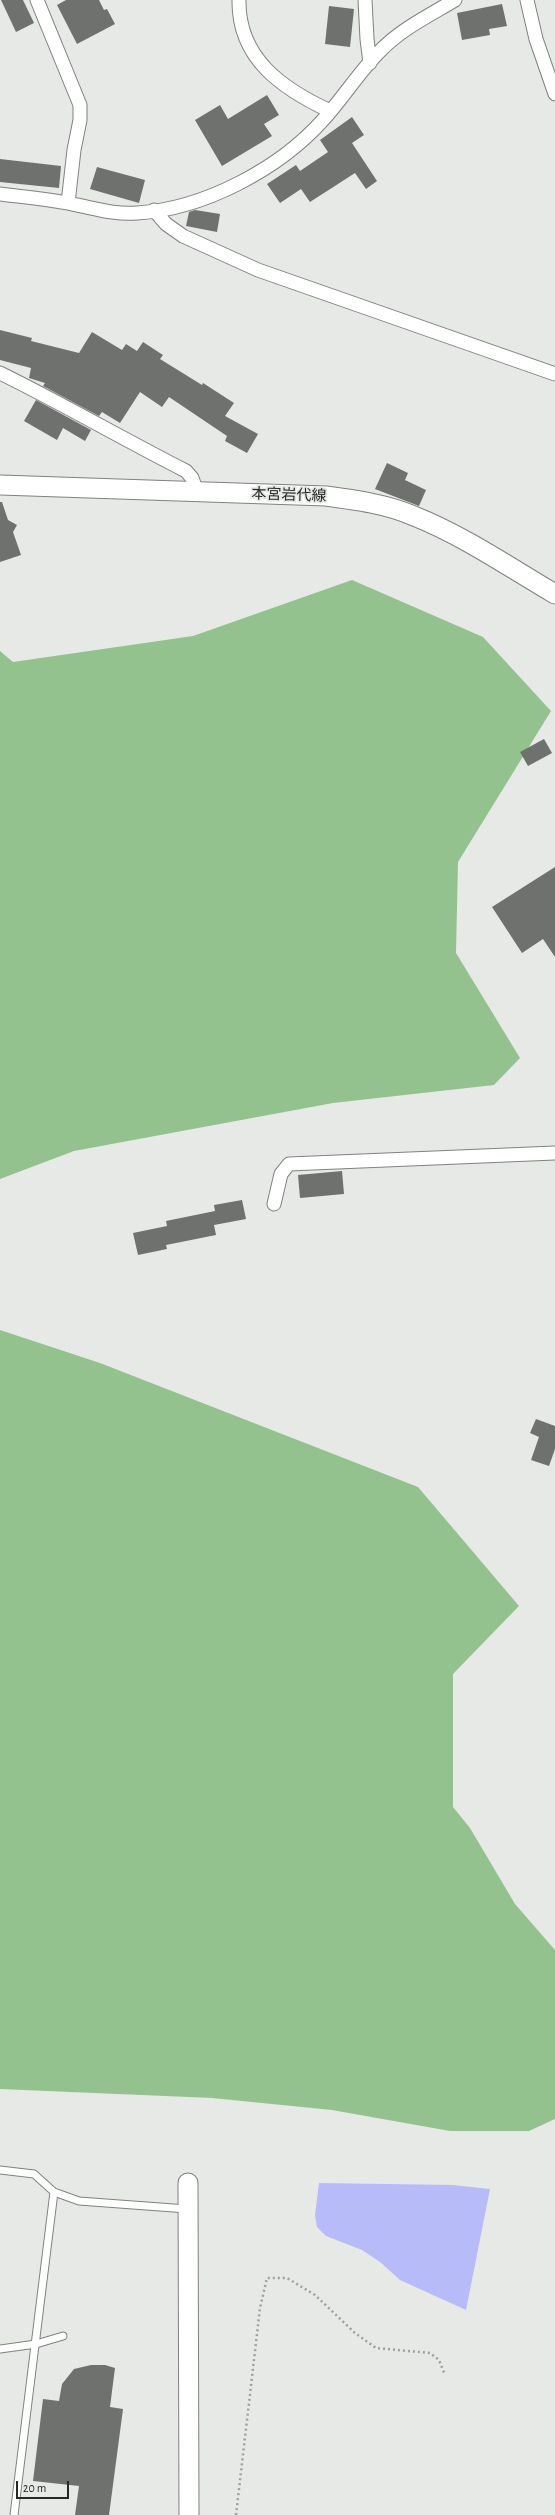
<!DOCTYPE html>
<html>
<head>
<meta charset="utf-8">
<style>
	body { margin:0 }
	#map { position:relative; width:555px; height:2515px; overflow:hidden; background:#e7e9e6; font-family:"Alegreya Sans",sans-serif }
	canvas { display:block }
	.scale { position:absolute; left:16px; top:2481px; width:53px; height:18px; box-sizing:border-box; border:2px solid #262726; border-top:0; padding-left:5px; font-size:12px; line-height:14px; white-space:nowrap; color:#262726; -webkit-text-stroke:3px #e7e9e6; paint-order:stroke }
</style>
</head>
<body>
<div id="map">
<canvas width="555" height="2515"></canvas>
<div class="scale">20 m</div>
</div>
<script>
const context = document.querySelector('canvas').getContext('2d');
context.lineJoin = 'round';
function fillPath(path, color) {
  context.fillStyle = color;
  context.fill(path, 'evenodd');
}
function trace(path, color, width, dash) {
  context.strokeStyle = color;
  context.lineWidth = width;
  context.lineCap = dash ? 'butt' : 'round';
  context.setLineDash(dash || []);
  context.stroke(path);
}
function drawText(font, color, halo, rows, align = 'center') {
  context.font = font + ' "Alegreya Sans","Noto Sans JP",sans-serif';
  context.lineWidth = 3.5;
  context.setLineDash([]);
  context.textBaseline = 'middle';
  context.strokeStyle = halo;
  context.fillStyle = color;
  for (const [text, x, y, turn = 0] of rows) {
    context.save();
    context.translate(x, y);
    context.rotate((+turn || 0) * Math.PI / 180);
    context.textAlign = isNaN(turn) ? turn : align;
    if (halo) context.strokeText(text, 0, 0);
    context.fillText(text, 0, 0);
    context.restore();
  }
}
fillPath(new Path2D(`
	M352,580L483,637L551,711L458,862L456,953L520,1058L494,1085L333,1103L74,1151L0,1179V651L13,662L193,636Z
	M0,1330L100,1363L418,1487L519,1606L453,1674V1807L470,1828L515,1904L555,1950V2119L529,2131H450L332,2110L212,2098L0,2089Z`), '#93c28f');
fillPath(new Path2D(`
	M319,2183L453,2185L490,2189L466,2310L400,2280L380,2262L362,2250L326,2236L317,2227L315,2215Z`), '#b7bcf9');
fillPath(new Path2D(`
	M1,0H23L34,23L16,32Z
	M66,0H99L104,10L107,9L115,24L77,44L57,5Z
	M502,4L507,26L489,29L490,35L462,40L457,13Z
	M329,6L354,9L350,47L325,44Z
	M267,95L279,115L264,124L272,136L222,166L195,120L220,105L228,119Z
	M352,117L364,135L352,143L377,181L366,189L355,173L310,202L301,189L280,203L267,184L296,165L300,171L328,152L320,140Z
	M0,159L61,166L59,188L0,182Z
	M97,167L145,180L139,203L90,189Z
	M195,210L220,214L217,232L186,226L189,212Z
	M0,330L32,338L31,341L79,353L92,332L122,350L126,344L137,351L143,342L163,355L160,359L202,385L203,383L234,403L225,416L258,434L247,453L225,441L227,436L169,397L162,407L140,392L120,423L102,412L99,416L43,386L45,383L29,378L31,368L0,360Z
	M36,400L91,430L85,441L63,428L57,440L24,421Z
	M387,463L408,473L405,480L426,490L419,506L375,489Z
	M0,502H2L8,520L17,525L13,532L21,555L0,562Z
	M544,739L552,753L528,766L520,752Z
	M555,867V957L543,939L522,953L492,907Z
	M342,1171L344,1194L300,1198L298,1175Z
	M242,1200L246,1219L214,1225L216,1235L166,1245L167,1249L138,1255L133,1233L167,1226L166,1221L215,1211L214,1205Z
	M536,1419L555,1426V1449L549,1466L531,1460L539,1437L530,1433Z
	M91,2365H105L115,2368L110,2407L123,2409L109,2515H75L79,2486L33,2481L43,2399L59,2401L62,2384L74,2369Z`), '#6e716e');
const lane = new Path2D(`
	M0,2170L34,2174L54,2192L79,2201L187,2209
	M0,2349L36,2344L63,2336
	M14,2515L54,2192`);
const street = new Path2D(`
	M37,0L80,105V120L74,150L68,203
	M239,0C238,59 283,89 330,111
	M365,0L367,39L370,63
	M527,0L536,39L555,94
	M0,194C24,197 48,199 72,204C94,208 114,215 137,213C204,209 279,169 323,120C343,98 359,72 380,51C401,29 430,15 455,0
	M154,210L166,224L183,236L258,270L555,374
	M0,373C63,404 123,439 186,471L192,478L197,492
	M274,1204L281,1174L289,1164L555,1153`);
const secondary = new Path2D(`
	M0,485L326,496C356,500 386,504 414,516C464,536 509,567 555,594
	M188,2183L189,2515`);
trace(lane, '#7f827f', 9);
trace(street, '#7f827f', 15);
trace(secondary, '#7f827f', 21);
trace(new Path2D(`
	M236,2515L260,2308L267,2278H287L315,2295L355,2333L376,2348L430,2353L439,2360L445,2375`), '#9fa09e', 2.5, [2, 3]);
trace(lane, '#fff', 7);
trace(street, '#fff', 13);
trace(secondary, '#fff', 19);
drawText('15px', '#262726', '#e7e9e6', [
	["本宮岩代線",289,495,2]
]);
</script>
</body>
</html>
